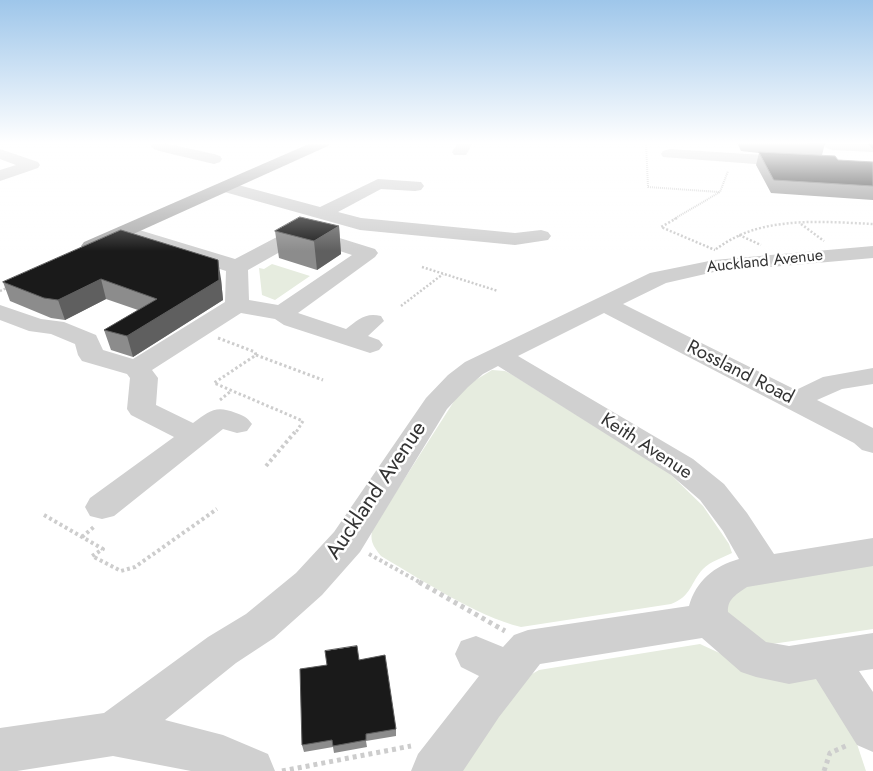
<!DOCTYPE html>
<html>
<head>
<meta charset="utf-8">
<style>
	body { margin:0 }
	canvas { display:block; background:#fff }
</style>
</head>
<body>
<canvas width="873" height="771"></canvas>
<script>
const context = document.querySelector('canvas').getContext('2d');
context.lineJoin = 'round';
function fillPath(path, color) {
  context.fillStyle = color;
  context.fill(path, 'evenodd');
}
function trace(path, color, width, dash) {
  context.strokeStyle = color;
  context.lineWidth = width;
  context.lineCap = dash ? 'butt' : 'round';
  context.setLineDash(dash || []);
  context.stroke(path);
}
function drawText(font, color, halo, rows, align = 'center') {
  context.font = font + ' Jost,sans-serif';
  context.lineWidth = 5;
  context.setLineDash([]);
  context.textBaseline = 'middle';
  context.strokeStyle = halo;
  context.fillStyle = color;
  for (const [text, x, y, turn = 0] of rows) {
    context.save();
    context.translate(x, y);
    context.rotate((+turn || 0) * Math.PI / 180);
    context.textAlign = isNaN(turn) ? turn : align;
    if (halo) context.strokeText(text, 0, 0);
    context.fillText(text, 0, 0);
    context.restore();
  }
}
fillPath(new Path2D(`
	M272,264L310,276L275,300L262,295L259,268L264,269Z
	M492,370L505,371L511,374L668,472L703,506L729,544L732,553C722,558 711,561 703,569C690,583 692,596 671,604L521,627C476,616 422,580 381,556C373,546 369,540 373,528L458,395L469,384Z
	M873,557V629L772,644L755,641L725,617L731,586Z
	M700,644L726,656L818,676L855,738L866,771H458L520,681L539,670Z`), '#e6ecdf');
trace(new Path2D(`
	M646,143L648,187L719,192
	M674,219L720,192L728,171`), '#cdcdcd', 2, [1, 1]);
trace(new Path2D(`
	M677,218L661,227L715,250
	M801,224L824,241
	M739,235L761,245
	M716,249C722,245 729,240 736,237C776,217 829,222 873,224
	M422,267L498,291
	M0,291L9,287
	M401,306L443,274`), '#cdcdcd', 2.5, [2, 2]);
trace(new Path2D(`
	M218,338L255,352L256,355L214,383L303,421L295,434
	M256,355L323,380
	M220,400L231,391`), '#cdcdcd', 3, [2.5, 2.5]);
trace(new Path2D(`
	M266,466L295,432
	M44,515L103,549L92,556L121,571L135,567L217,509
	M82,537L95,526
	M369,554L421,583`), '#cdcdcd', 4, [3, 3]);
trace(new Path2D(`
	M419,582L505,631
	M282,771L411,746
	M824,771L830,753L848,745`), '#cdcdcd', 5, [4, 4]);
fillPath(new Path2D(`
	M154,143H164L214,154L220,156L222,159L220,162L214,164L159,151L154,149L151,146Z
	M458,143H473L466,155H454L452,152Z
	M826,143H873V152L832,150L827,148L824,145Z
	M0,149L38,162L40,165L38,168L0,181V170L16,165L0,159Z
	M669,149L795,157L801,159L803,162L801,165L795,167L663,157L661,154L663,151Z
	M378,179L421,182L424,186L421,190L415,191L381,189L338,212L361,218L515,233L541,230L548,232L551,236L548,240L515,245L360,230L221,191L218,187L221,183L227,182L320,207Z
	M126,226L235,259L294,228L301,226L375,249L378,253L375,257L298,313L346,329C358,320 365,312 381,316L384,321L368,336L379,340L383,345L379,350L370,353L284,325L275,319L241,313L152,370L158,378L156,405L193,423C210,411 215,405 236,413C244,416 247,417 252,424L247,431L237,433L223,429L114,516L102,519L90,516L85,507L90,498L174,437L131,415L127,409L130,378L127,374L82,361L78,355L75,344L51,334L29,331L0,320V305L41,319L64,322L96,335L103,350L133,359L225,302L226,271L119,236L116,232L119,228ZM303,239L352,255L278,305L249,300L248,270Z
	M873,246V258L714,272L666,283L623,304L796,390L823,377L873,368V384L842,389L817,400L873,428V453L862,450L854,443L604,313L518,356L693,459L724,484L747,513L774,554L873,538V566L747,587C737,594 727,599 728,612L766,642L789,646L873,633V669L859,671L873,692V752L857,745L816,679L789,684L756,677L741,672L702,638L540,664L499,717L463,771H411L418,754L479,676L461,667L455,654L461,641L476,636L503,647L514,635L528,630L689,606C696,581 714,566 739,559L723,531L700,500L671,475L498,366L483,374L468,387L447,409L360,552L322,595L274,638L236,663L165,720L223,735L268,754L275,771H191L113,756L17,771H0V728L104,713L208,637L246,614L296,573L334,532L426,398L448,375L465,362L650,273L714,260Z`), '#d0d0d0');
fillPath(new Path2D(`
	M311,143H331L328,146L98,250L91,252L84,250L81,246L84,242Z`), '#ababab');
fillPath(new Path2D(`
	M737,143H825V144L822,155L838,160L873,162V200L771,193L756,165L759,153L741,151Z
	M867,143H873V149Z
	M339,226L341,254L317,270L279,258L275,231Z
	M121,230L221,279L223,300L133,357L111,350L104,330L138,310L106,299L65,320L51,318L10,301L3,282Z
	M359,660L396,729V736L366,741L367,747L334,753L333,747L304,752L302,745Z`), '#8c8c8c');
fillPath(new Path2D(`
	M339,226L341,254L317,270L314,241Z
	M218,260L221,279L223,300L133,357L127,336Z
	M101,279L106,299L65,320L58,300Z`), '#5f5f5f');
const building = new Path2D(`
	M808,143H825V144Z
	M759,152L835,156L838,160L873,162V186L774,180Z
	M300,217L339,226L314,241L275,231Z
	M121,230L218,260L219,280L127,336L104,330L157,299L101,279L58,300L44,298L3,282Z
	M357,646L359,660L385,655L396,729L366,734V740L333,746L332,740L302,745L300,669L327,665L325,651Z`);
fillPath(building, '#1a1a1a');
trace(building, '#5f5f5f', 1);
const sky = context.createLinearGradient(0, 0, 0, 251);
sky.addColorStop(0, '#9ec6ea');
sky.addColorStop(0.57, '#fff');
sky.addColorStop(1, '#ffffff00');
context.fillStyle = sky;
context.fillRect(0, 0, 873, 251);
drawText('16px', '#333', '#fff', [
	["Auckland Avenue",765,262,-6]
]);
drawText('19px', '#333', '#fff', [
	["Rossland Road",740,373,27],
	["Keith Avenue",646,447,33]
]);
drawText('22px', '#333', '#fff', [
	["Auckland Avenue",377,491,-56]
]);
</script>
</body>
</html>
